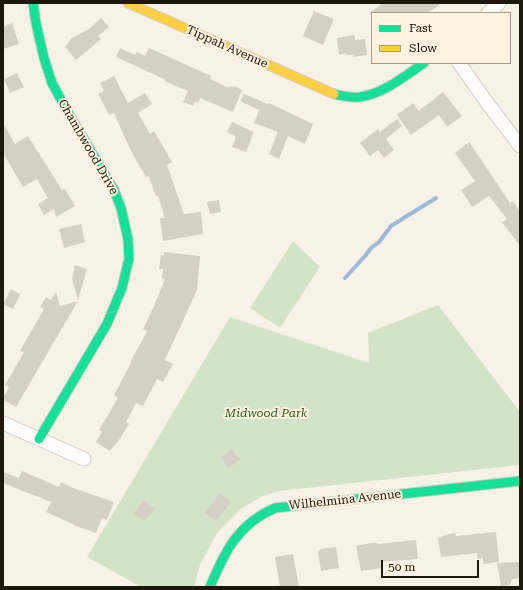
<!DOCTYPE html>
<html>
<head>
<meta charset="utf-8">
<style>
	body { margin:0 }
	#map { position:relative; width:523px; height:590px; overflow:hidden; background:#f8f1e7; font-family:"Roboto Serif",serif }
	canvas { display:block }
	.frame { position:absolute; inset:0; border:4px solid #1e170d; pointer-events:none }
	.legend { position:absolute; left:371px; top:12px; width:140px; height:52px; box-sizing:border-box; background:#fef2e1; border:1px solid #a49a8c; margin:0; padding:5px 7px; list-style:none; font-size:12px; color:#1e170d }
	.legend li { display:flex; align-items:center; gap:8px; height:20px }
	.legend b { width:20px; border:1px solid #a49a8c }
	.scale { position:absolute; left:381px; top:560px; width:98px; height:18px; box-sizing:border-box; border:2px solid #1e170d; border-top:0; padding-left:5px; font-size:12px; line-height:14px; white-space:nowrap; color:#1e170d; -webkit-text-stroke:3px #fef2e1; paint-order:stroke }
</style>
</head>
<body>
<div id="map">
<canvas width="523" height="590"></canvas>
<div class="frame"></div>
<ul class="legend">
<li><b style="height:5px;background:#16e098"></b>Fast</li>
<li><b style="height:5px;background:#ffcf43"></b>Slow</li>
</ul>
<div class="scale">50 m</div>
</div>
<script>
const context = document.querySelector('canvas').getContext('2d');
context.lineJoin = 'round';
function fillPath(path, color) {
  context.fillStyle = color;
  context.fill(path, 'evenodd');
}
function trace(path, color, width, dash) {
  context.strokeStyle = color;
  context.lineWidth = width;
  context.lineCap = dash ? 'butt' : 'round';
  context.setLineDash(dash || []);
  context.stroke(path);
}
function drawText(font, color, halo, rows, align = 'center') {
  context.font = font + ' "Roboto Serif",serif';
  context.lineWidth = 4;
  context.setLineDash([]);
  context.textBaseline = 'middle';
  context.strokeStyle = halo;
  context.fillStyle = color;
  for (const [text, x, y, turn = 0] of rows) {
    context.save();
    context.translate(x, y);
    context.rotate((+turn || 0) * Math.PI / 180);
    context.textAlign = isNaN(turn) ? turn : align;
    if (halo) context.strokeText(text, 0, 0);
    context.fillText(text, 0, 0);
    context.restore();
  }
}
fillPath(new Path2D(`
	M293,241L320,267L280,328L250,308Z
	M438,305L520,412V465L279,491L263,496L242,508L217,533L200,565L194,587H141L87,557L230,317L369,363L368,333Z`), '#d3e3c7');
trace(new Path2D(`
	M345,278L365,256L371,248L379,242L391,226L436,198`), '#9ebada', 4);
fillPath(new Path2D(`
	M383,3H442L428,13H369Z
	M314,11L334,19L323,45L303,36Z
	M101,18L109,27L98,36L101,39L76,60L65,47L72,38L89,29Z
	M12,23L19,44L3,49V27Z
	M354,35L355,40L365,39L367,55L353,57V55H346V53L339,55L337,38Z
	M120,48L135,55L137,52L145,56L149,48L211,76L210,79L229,88L230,86L234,87L235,86L242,90L233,112L200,98L198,103L195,101L193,106L183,102L188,91L164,81L166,80L116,57Z
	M17,73L24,87L10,93L4,79Z
	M114,76L128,103L145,93L152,104L138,113L150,134L154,131L172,162L167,165L184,214L201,212L203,234L163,241L160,218H165L158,196H156L155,192H154L149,176L146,177L131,151L114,113L109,115L98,94L104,91L100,83Z
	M443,92L462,116L447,127L439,115L411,135L397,115L413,103L419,111Z
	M244,94L268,104L269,103L313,124L305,144L288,136L279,159L269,154L278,132L254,123L259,110L240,101Z
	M397,119L402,126L386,139L394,150L384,158L378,150L370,156L360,143L378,129L380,132Z
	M232,122L254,132L246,152L232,147L236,137L227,132Z
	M3,123L15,144L28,136L62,190L65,189L75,206L56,217L54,209L44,215L38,204L48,198L37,179L23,187L3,153Z
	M469,142L482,161L510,203L513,201L520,211V246L502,222L507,219L489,196L472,207L461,190L475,181L455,153Z
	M219,200L221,212L210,214L207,202Z
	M81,224L85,242L64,248L59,229Z
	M164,252L200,256L197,290L165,360L173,364L163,382L157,379L143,406L136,403L126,422L129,424L119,440L110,451L96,442L102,432L99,430L118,398L114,395L131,363L130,362L142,341L147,331L143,329L154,306L165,279L162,278L163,269H159L161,255L164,256Z
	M75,265L87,269L78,300L72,279Z
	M11,289L20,294L13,309L3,304Z
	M56,292L60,306L78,301L48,352L16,407L3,400V398L9,387L5,385L24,352L20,351L44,309L40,307L46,297L51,300Z
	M231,449L240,459L229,468L221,458Z
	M22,471L59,487L61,482L73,488L114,502L107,520L102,518L96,533L73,525V524L46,512L51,502L3,483V472L19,478Z
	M220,493L231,502L216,521L205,513Z
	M144,500L155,509L144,521L134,513Z
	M496,532L499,562L483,564V558L478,559L477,553L441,557L438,538L445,535L455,533L456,536Z
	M416,540L418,559L380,562L381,568L361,571L356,546L376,542L377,544Z
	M336,547L339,568L321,571L318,551L320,550V549Z
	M293,554L299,587H280L275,557Z
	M520,562V578L512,579L510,585L501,586L497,563Z`), '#d6cfc6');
const street = new Path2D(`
	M488,13L499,3
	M459,63L488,104L520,146
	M3,423L84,459`);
const fast = new Path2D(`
	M33,3L36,23L44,58L52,83L65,107L114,190L121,208L128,239L129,259L122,288L107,324L39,439
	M334,94C342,96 351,98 360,97C383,94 405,76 424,63
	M210,587C225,551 238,524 275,508L520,481`);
const slow = new Path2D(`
	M128,3L334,94`);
trace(street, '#d3ccc3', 15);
trace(fast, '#d3ccc3', 11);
trace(slow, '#d3ccc3', 11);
trace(street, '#fefdfb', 13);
trace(fast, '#16e098', 9);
trace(slow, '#ffcf43', 9);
drawText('12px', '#1e170d', '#fef2e1', [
	["Tippah Avenue",227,47,24],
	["Chambwood Drive",88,147,60],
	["Wilhelmina Avenue",345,500,-6]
]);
drawText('italic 12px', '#275b13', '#fef2e1', [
	["Midwood Park",266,413]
]);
</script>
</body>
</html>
